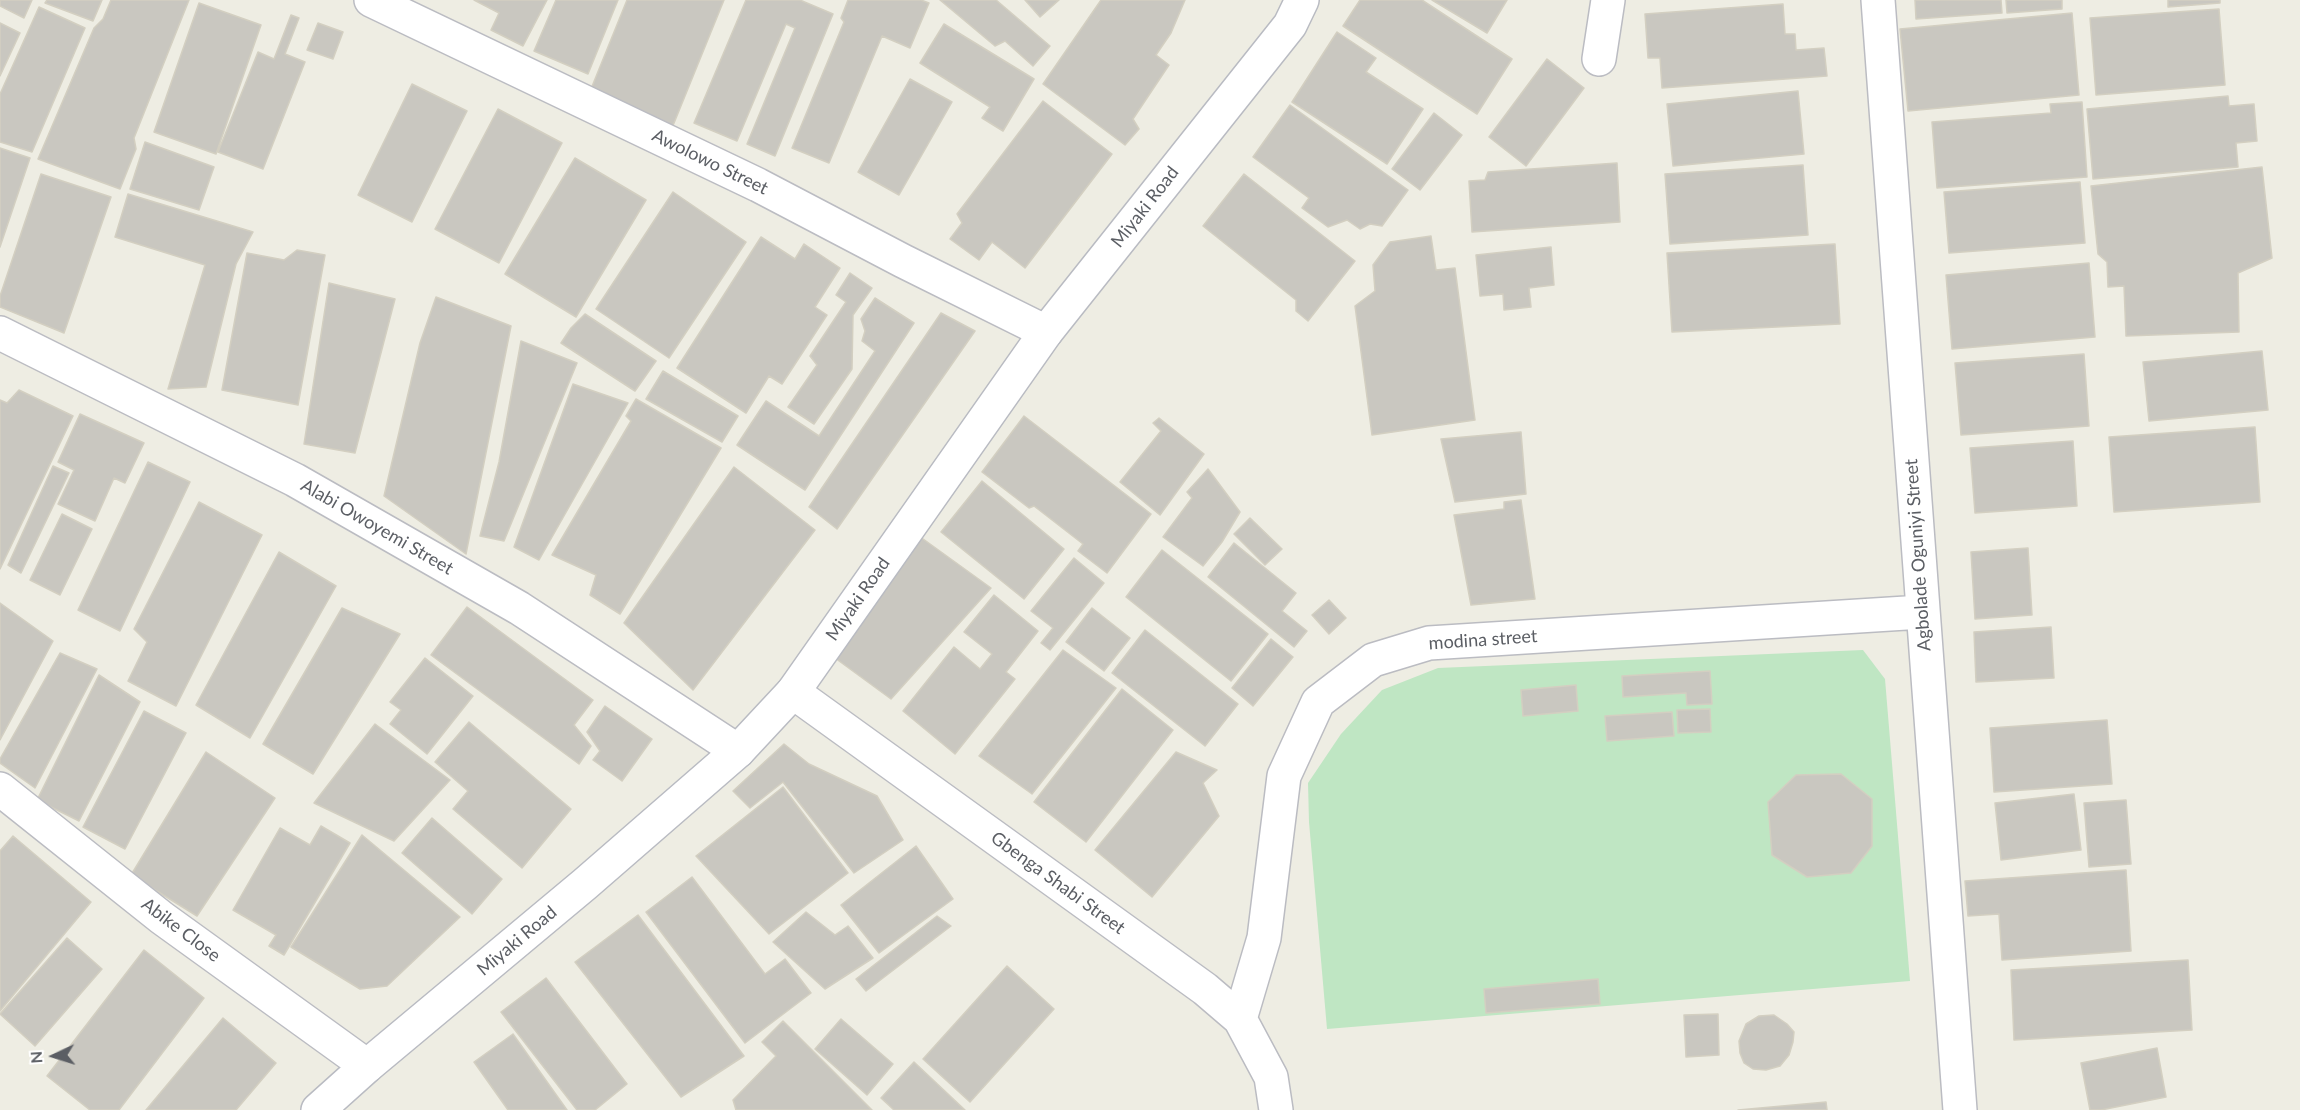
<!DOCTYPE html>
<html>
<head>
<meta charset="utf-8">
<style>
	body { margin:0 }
	#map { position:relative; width:2300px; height:1110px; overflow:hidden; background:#eeede3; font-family:Lato,sans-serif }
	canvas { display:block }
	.north { position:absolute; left:24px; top:1026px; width:60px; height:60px; -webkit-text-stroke:4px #fff; paint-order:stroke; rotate:266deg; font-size:16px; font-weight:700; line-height:24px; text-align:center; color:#5b5e64 }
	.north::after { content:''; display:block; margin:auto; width:21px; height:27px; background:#5b5e64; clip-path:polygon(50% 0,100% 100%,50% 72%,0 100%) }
</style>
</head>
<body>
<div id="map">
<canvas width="2300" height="1110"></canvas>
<div class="north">N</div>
</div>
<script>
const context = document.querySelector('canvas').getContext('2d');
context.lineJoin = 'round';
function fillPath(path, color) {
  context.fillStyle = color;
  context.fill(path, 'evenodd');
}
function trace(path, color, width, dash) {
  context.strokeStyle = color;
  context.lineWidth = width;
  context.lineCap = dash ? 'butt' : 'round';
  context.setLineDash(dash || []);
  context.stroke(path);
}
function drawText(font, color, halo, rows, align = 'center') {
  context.font = font + ' Lato,sans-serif';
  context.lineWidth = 6;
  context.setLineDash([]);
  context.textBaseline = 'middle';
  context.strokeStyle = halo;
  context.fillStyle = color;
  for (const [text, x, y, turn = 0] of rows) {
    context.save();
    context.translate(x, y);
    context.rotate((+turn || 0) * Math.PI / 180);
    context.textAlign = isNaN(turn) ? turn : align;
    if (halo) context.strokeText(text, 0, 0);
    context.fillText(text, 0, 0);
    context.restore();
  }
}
fillPath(new Path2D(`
	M1863,650L1885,679L1910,981L1327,1029L1309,822L1308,783L1341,734L1382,690L1438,668Z`), '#bfe6c3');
const building = new Path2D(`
	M0,0H32L24,18L0,6Z
	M47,0H102L93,21L45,3Z
	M111,0H189L134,138L136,149L120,189L38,159L94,28L103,19Z
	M474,0H547L523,46L491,30L499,13Z
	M556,0H618L588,74L534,51Z
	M627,0H724L672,128L591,89Z
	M746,0H800L833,14L775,156L747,144L795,28L786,24L737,141L694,123Z
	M848,0H921L929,3L910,48L882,36L829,163L792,148L844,22L841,18Z
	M940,0H996L1050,46L1033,66L1005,41L995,46Z
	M1025,0H1059L1040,17Z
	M1101,0H1185L1171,33L1156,55L1169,65L1133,119L1139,129L1125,145L1043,84Z
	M1360,0H1422L1512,59L1477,114L1343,26Z
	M1432,0H1507L1487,33Z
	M1915,0H2001L2002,13L1916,19Z
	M2006,0H2062V9L2007,13Z
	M2168,0H2220V3L2168,7Z
	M199,3L261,25L216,154L154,132Z
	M1783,4L1785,34H1795L1796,50L1824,48L1827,76L1662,88L1660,58H1648L1645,14Z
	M39,7L85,28L32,152L0,142V94Z
	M2219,9L2225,85L2096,95L2090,18Z
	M2072,13L2079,95L1908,111L1900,29Z
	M291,15L299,18L285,54L305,62L263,169L218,152L258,52L274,59Z
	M0,23L20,33L0,76Z
	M318,23L343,32L333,59L307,50Z
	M944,24L1034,79L1003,131L982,118L990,107L920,63Z
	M1337,32L1376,58L1366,72L1423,109L1387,164L1292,102Z
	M1547,59L1584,88L1526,166L1489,137Z
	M910,79L952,102L899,195L858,172Z
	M412,84L467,111L412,222L358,195Z
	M1798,91L1804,154L1673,166L1667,104Z
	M2228,96L2229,106L2254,104L2257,141L2236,143L2238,167L2093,179L2087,109Z
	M1043,101L1112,154L1025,268L992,242L979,260L950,239L962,223L957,214Z
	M2082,102L2087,177L1937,188L1932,122L2051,113L2050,104Z
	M1290,105L1408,190L1382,226L1370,224L1360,229L1347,220L1328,227L1302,208L1309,198L1253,157Z
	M498,109L562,143L499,263L435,229Z
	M1434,113L1462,135L1420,190L1392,169Z
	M145,142L214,167L199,210L130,189Z
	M0,148L30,158L0,247Z
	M575,158L646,200L576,317L505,274Z
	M1617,163L1620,222L1472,232L1469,181L1485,180L1488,172Z
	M1803,165L1808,235L1670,244L1665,174Z
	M2262,167L2272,258L2238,273L2239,332L2126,336L2124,286L2108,287L2107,262L2098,254L2091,186Z
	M41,174L111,197L64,333L0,307V296Z
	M1244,174L1355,261L1308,321L1296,311V300L1203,226Z
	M2080,182L2085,243L1949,253L1944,192Z
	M673,192L746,242L669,358L596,309Z
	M128,194L253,232L236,264L206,387L168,389L205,265L115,237Z
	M1431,236L1436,270L1455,268L1475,420L1372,435L1355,306L1375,291L1373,265L1390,242Z
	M761,237L795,259L804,244L840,268L815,307L827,315L782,384L769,376L746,413L677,368Z
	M1835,244L1840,324L1672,332L1667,253Z
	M1551,247L1554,285L1529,288L1531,307L1504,310L1503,294L1480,296L1476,255Z
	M297,250L325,255L298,405L222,390L247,253L284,260Z
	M2089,263L2095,337L1952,349L1946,275Z
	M850,273L872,288L853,315L852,369L814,424L788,407L817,365L810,356L846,302L836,295Z
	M329,283L395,299L355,453L304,444Z
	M436,297L511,326L466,554L384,496L420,343Z
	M875,298L914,323L805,490L737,445L766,401L819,436L875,351L862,341L865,331L861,319Z
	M941,313L975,331L837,529L809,507Z
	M585,314L656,361L635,391L561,343L571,328Z
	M521,341L577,363L504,541L480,536L499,462Z
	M2262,351L2268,410L2149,421L2143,362Z
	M2084,354L2089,426L1961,435L1955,363Z
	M663,371L738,416L722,442L646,399Z
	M573,384L628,403L539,560L514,547Z
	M19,390L73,416L0,569V400L7,403Z
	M636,399L721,448L620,614L590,595L596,575L552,555L631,421L626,416Z
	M80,414L144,443L125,483L114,478L95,521L58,504L74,470L58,462Z
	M1024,416L1151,514L1107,573L1078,551L1083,544L1034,506L1029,508L982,472Z
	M1159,418L1204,454L1160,515L1120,482L1161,431L1153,423Z
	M2255,427L2260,502L2114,512L2109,437Z
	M1521,432L1526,494L1455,502L1441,439Z
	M2073,441L2077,506L1975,513L1970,448Z
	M148,462L190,482L120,631L78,610Z
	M53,466L69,473L21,573L8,565Z
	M734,467L815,530L693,690L624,623Z
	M1208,469L1240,512L1222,542L1203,566L1163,537L1192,498L1187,492Z
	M982,481L1064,549L1024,599L941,532Z
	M1521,500L1535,599L1471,605L1454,515L1504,509V502Z
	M199,502L262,535L176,706L128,681L147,642L134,629Z
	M62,514L92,529L60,595L30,580Z
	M1250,518L1282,549L1265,565L1234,534Z
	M919,536L991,588L891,699L835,658Z
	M1234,543L1296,593L1282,611L1307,631L1294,647L1208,577Z
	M2028,548L2032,615L1975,619L1971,552Z
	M1162,550L1268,634L1231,681L1126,597Z
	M279,552L336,586L250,738L196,705Z
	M1074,558L1104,583L1050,650L1041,643L1053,628L1031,611Z
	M994,595L1038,631L1006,672L1015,679L955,754L903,711L954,647L980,669L992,654L964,632Z
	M1329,600L1346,618L1329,634L1312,615Z
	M0,603L53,641L0,740Z
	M467,607L593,700L574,725L591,746L579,764L431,655Z
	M342,608L400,634L313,774L263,744Z
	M1092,608L1130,638L1104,671L1066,642Z
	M2051,627L2054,678L1976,682L1974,632Z
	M1145,630L1238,704L1205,746L1112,673Z
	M1271,639L1293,657L1253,706L1232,688Z
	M1063,650L1116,688L1032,794L979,756Z
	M60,653L97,669L35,788L0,763V759Z
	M425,658L473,696L427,754L390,724L401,710L390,702Z
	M1710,671L1712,704L1687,705L1686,693L1623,697L1622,676Z
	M99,675L140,702L79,821L37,800Z
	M1576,685L1578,711L1523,716L1521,690Z
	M1122,689L1173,730L1086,842L1034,802Z
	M605,706L652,739L622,781L593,760L600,751L587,732Z
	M1710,709L1711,732L1678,733L1677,710Z
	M144,711L186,733L125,849L83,827Z
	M1672,712L1674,736L1607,741L1605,716Z
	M2107,720L2112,784L1994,792L1990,728Z
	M469,722L571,809L522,868L453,809L468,791L435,762Z
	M375,724L450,780L394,841L314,803Z
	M784,744L809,764L877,796L903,840L854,873L783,782L750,808L733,791Z
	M206,752L275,798L197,916L131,875Z
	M1176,752L1217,770L1203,783L1219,816L1152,897L1095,850Z
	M1841,774L1872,799V846L1851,873L1807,877L1772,855L1768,802L1796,775Z
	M783,787L848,873L769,934L696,856Z
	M2074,794L2081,850L2001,860L1995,803Z
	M2126,800L2131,864L2089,867L2084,803Z
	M432,818L502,879L472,914L402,853Z
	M321,826L350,843L284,955L269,946L276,935L233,910L280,828L310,845Z
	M362,835L460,917L387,986L360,989L291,947Z
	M13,836L91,902L0,1011V851Z
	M916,846L953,899L879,953L841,905Z
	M2126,870L2131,951L2002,960L1999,914L1968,916L1965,881Z
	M692,877L765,974L785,959L811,993L745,1043L646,912Z
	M806,912L835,935L848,926L873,958L825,989L773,942Z
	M638,915L744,1056L681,1097L575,962Z
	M937,916L951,926L866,991L856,979Z
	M67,938L102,969L35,1046L0,1014Z
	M144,950L204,998L119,1110H90L47,1076Z
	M2188,960L2192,1030L2014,1040L2011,970Z
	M1007,966L1054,1009L970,1102L923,1059Z
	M546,978L627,1084L595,1110H577L501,1012Z
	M1598,979L1600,1004L1486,1013L1484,989Z
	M1718,1014L1719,1055L1686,1057L1684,1015Z
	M1774,1015L1787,1024L1794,1032L1793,1042L1789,1055L1780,1066L1766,1070L1753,1069L1744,1063L1740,1053L1739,1041L1746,1024L1759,1016Z
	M223,1018L276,1063L236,1110H146Z
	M841,1019L893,1064L867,1095L815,1049Z
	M783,1021L872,1110H736L733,1100L776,1056L762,1042Z
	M513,1034L567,1110H508L474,1062Z
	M2157,1048L2166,1097L2101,1110H2090L2081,1063Z
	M914,1062L965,1110H894L881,1098Z
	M1826,1102L1827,1110H1738Z`);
fillPath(building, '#c9c7c0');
trace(building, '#d3cfc1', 1.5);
const street = new Path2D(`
	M371,0L758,185L903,261L1046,332
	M1878,0L1960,1110
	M1599,59L1608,0
	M0,333L295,480L519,608L738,751
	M793,692L1205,989L1240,1019L1271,1077L1276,1110
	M0,789L162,918L367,1066
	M1240,1019L1264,938L1284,776L1318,702L1373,660L1429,643L1922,612`);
const secondary = new Path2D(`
	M318,1110L367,1066L585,884L738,751L793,692L1046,332L1290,25L1302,0`);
trace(street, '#bbbcc2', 36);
trace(secondary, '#b9bbc2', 36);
trace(street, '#fff', 33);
trace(secondary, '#fff', 33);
drawText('18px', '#5b5e64', '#fff', [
	["Awolowo Street",710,162,26],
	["Miyaki Road",1145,207,-52],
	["Alabi Owoyemi Street",377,527,30],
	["Agbolade Oguniyi Street",1918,555,-94],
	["Miyaki Road",858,599,-55],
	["modina street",1483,640,-4],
	["Gbenga Shabi Street",1058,883,36],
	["Abike Close",181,930,37],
	["Miyaki Road",517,941,-40]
]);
</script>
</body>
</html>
